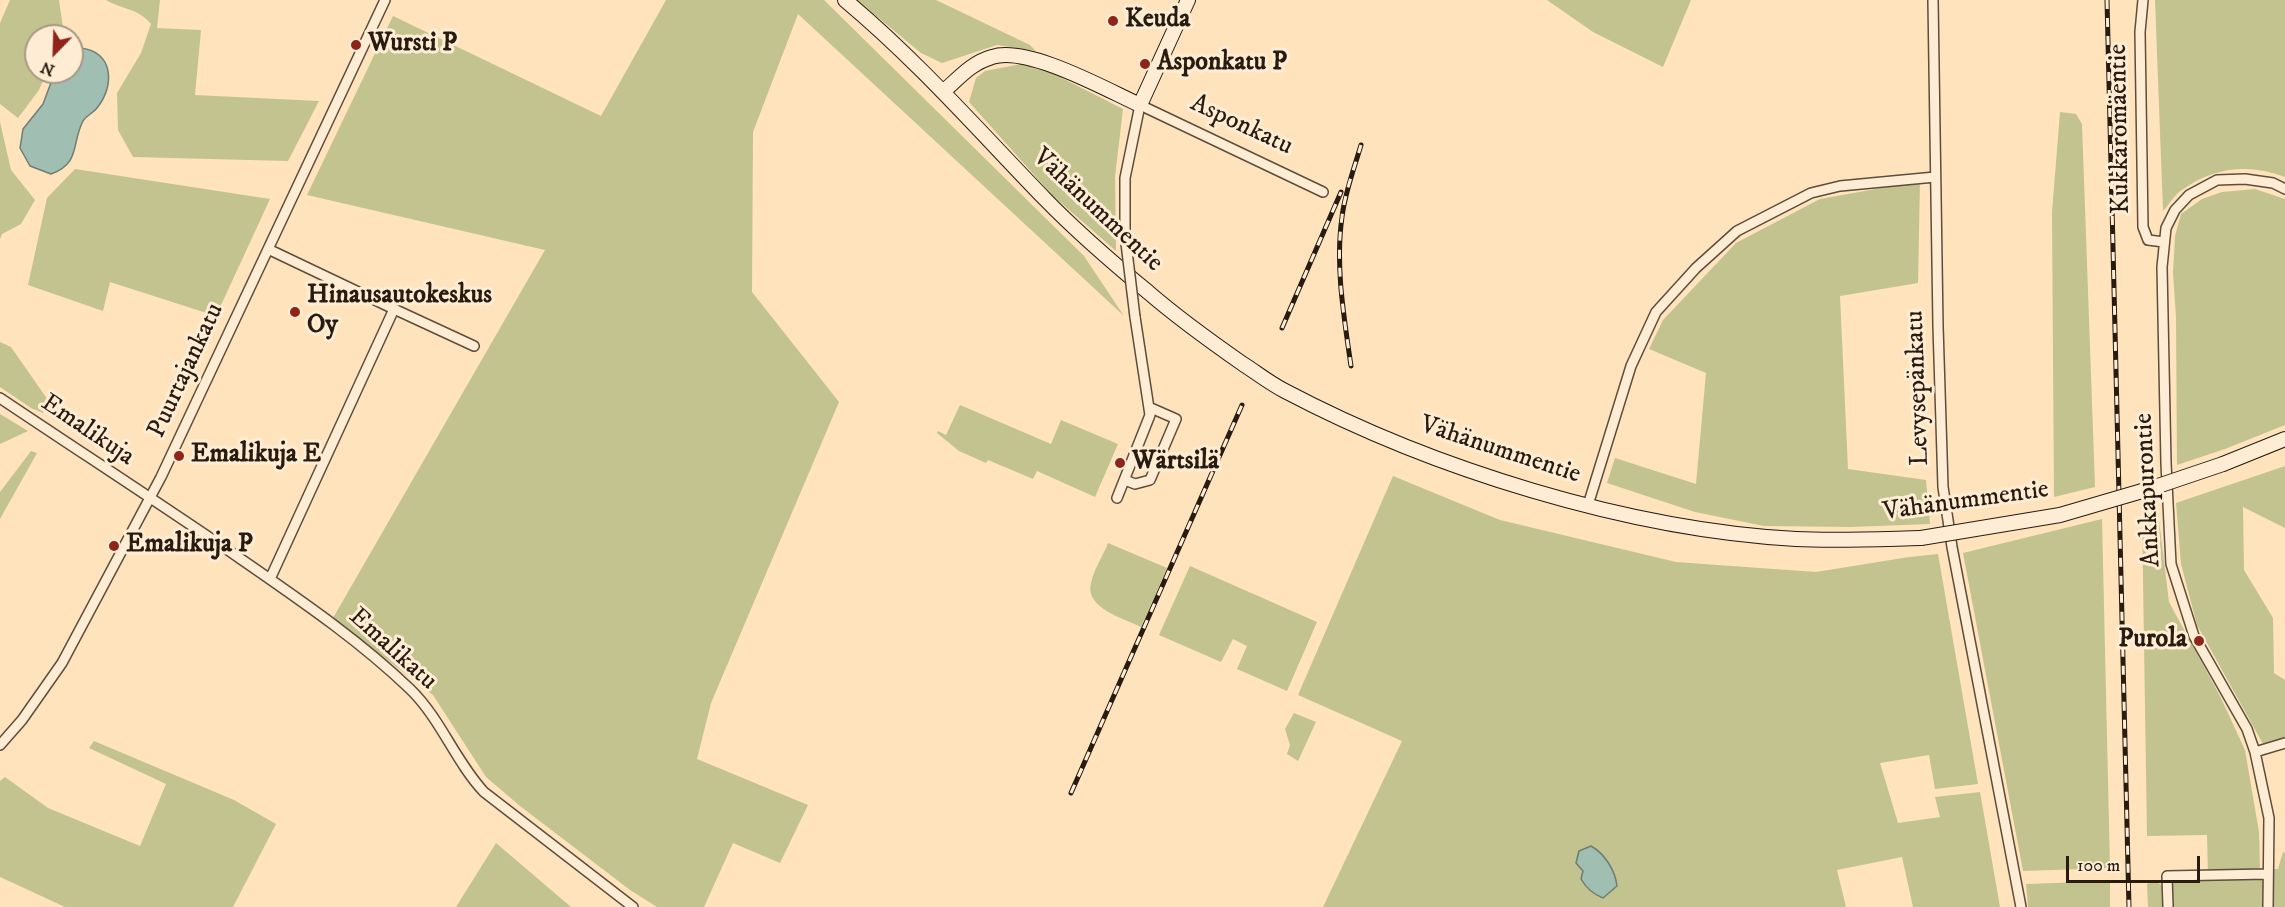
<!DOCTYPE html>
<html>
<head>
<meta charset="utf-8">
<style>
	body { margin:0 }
	#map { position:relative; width:2285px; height:907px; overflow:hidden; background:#fee3bd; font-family:"IM FELL DW Pica",serif }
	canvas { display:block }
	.north { position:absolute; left:24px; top:24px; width:60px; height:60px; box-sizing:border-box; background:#feedd4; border:2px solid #a89986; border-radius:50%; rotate:203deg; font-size:16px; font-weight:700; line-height:24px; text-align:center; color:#281b10 }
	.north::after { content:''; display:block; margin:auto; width:21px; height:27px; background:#8f2418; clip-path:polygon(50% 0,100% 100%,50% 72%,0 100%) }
	.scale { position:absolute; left:2066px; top:856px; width:134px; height:27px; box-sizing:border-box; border:3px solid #281b10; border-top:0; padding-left:8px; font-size:18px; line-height:21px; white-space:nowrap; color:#281b10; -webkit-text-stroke:4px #feedd4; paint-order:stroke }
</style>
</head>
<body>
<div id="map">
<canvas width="2285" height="907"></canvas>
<div class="north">N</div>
<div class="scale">100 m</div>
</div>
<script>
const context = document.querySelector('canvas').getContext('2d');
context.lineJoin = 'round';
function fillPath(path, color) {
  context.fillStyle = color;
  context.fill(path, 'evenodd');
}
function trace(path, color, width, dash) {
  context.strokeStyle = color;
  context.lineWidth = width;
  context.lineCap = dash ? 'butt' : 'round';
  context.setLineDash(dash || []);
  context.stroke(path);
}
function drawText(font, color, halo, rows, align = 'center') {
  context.font = font + ' "IM FELL DW Pica",serif';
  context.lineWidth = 6;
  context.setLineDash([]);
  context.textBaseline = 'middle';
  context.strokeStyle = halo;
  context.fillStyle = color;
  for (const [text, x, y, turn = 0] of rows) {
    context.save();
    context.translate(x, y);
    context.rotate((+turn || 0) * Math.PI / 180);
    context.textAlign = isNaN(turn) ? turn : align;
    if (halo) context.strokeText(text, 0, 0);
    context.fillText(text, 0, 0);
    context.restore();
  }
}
fillPath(new Path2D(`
	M10,0H59L64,34L63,36H36V72H47L39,90L18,118L0,104V23Z
	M106,0H160L157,28L201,30L195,95L319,101L288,161L133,157L118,130L117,93L141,53L151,24C138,8 123,10 106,0Z
	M666,0H824L1084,256L1124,316L798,14L753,132L752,292L839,402L711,703L697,759L808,805L780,863L733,843L704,907H657L630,890L520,806L486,777L433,695L333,618L545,250L307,195L393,16L601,116Z
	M857,0H936L1030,45L1036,51L997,45L942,63L921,53Z
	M1547,0H1691L1663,67L1593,32Z
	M2155,0H2285V177C2249,163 2213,167 2182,190C2174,195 2169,205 2163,211Z
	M1021,64L1048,71L1123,109L1115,177L1116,251L1052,195L969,102L976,78L985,71Z
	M2060,112L2076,114L2082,124L2095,487L2054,497L2052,212Z
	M0,122L11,170L35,200L21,224L2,234L0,239Z
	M75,169L270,199L216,316L110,282L103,311L28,285L47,198Z
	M1920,181L1918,283L1840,296L1848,469L1926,480L1930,524L1850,527L1764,526L1695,512L1607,483L1615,458L1696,484L1706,373L1649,349L1663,320L1736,243L1820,199Z
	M2255,189L2285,199V425L2225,449L2177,465L2176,317L2173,273L2175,236L2181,214L2202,199L2222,192Z
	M0,342L11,347L50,403L43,413L31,408L0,387Z
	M960,405L1051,444L1061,420L1118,444L1095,497L1037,471L1033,479L988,460L986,463L959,451L937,433L938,431L946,435Z
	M0,414L28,431L0,444Z
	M31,451L37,453L0,519V492Z
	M2285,466V528L2243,507L2244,570L2273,618L2274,673L2285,680V742L2263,744L2197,625L2181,564L2176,503Z
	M1393,476L1500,520L1676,562L1816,572L1909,557L1938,554L1978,784L1935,789L1929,755L1880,763L1898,823L1940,817L1935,797L1980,792L2000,907H1913L1902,857L1837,870L1846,907H1323L1402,741L1298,695Z
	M2158,512L2169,602L2220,696L2245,750L2259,832L2260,869H2278L2283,852L2285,853V907H2148L2147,884L2155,881L2163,886L2169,877L2208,876L2207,835L2147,836L2142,514Z
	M2102,519L2110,868L2023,871L1963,553Z
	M1108,543L1167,568L1141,627C1125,619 1084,608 1091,583C1094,569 1103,556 1108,543Z
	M1190,566L1317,622L1287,691L1237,669L1247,646L1233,639L1221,662L1159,635Z
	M1294,713L1316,722L1298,761L1287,754L1290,745L1285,729Z
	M94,741L234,800L276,824L233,907H65L0,877V781L5,777L48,808L140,846L166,784L89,748Z
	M496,843L571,907H456Z
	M2110,881V907H2028L2026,884Z`), '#c3c38f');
const water = new Path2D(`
	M80,48C114,51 115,86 97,108C93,113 86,116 83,121C71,144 81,163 51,174L30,166L20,148L23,129L43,104L55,72H72V51Z
	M1591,846C1605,854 1615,870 1617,886L1603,898C1593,894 1586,888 1581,879L1583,871L1576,863L1579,851Z`);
fillPath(water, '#a0beb2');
trace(water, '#707d71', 1.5);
const street = new Path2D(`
	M1933,0L1938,326L1943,487L1952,547L2021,907
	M2143,0L2140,32L2143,227L2148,240L2164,242
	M1125,235V178L1140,105L1323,192
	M268,249L394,309L270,579
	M394,309L474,346
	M0,398C79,451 159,503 238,557C297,598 358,639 410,689C441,719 455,761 484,792L633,907
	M1125,480L1135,484L1150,480L1176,419L1151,408
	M1117,498L1150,415L1135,317
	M1588,505L1631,366L1656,312L1696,268L1737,231L1811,193L1840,186L1935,177
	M0,745L22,720L62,663L161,477L385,0
	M2255,752L2285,743
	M2168,907L2167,876L2267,874
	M2268,907L2269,818L2255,752L2247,729L2194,636L2171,564L2166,463L2162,267L2166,228L2175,210L2189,195L2217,180L2245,179L2273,183L2285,189`);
const secondary = new Path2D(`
	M845,0C917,60 980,132 1045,199C1077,232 1113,263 1148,292C1178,318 1210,341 1243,364C1257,373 1271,384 1285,391C1433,469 1629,530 1796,539C1837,541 1880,539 1921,538
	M943,92C959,78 971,63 992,57C1027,45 1107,90 1140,105L1188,0
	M2223,464L2285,439`);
trace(street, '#5e4d3b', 12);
trace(secondary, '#281b10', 16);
trace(street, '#feedd4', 9);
trace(secondary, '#feedd4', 14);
const rail = new Path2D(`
	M2107,0L2129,907
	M1282,328L1341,192
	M1351,366C1344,317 1335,266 1342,217C1345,192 1354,169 1361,145
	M1071,793L1242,405`);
trace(rail, '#281b10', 5);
trace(rail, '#feedd4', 3, [9]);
const streetBridge = new Path2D(`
	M1125,235L1135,317`);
const secondaryBridge = new Path2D(`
	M1921,538L2060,515L2149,489L2223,464`);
trace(streetBridge, '#5e4d3b', 12, []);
trace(secondaryBridge, '#281b10', 16, []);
trace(streetBridge, '#feedd4', 9);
trace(secondaryBridge, '#feedd4', 14);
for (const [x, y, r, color] of [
	[1113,21,6,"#8f2418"],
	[356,45,6,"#8f2418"],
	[1145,64,6,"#8f2418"],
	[295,312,6,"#8f2418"],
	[179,456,6,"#8f2418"],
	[1120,463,6,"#8f2418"],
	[114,546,6,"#8f2418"],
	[2199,641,6,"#8f2418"]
]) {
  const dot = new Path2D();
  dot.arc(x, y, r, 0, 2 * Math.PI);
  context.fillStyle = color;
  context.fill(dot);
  trace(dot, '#feedd4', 2);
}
drawText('bold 26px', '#281b10', '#feedd4', [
	["Keuda",1125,21],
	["Wursti P",368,45],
	["Asponkatu P",1157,64],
	["Hinausautokeskus",307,297],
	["Oy",307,327],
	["Emalikuja E",191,456],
	["Wärtsilä",1132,463],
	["Emalikuja P",126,546],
	["Purola",2187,641,"right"]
], 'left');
drawText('26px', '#281b10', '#feedd4', [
	["Asponkatu",1241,126,25],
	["Kukkaromäentie",2121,129,-91],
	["Vähänummentie",1097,211,43],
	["Puurtajankatu",187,371,-65],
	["Levysepänkatu",1919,388,-92],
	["Emalikuja",87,431,34],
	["Vähänummentie",1500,451,18],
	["Ankkapurontie",2149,490,-93],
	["Vähänummentie",1966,502,-8],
	["Emalikatu",392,650,42]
]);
</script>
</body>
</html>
